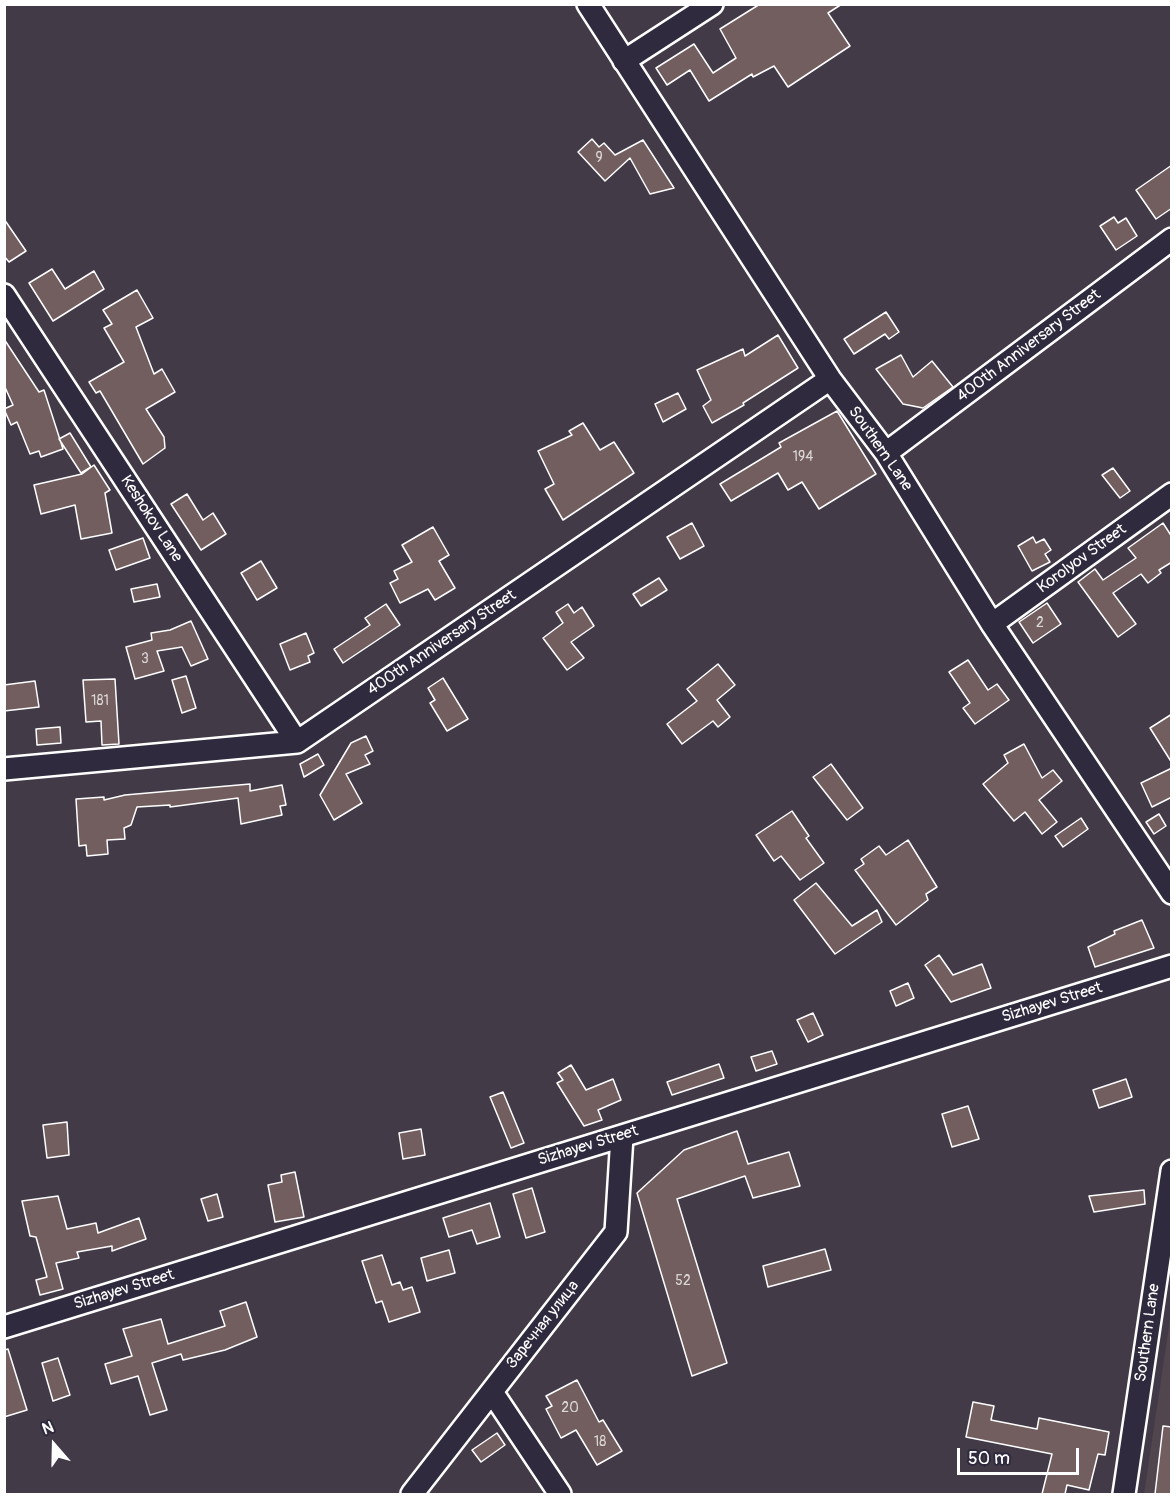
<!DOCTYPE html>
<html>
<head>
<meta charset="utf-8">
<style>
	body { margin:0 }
	#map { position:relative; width:1176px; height:1499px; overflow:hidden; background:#433a47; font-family:Pangolin,sans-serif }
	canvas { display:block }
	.frame { position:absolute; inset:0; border:6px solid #fff; pointer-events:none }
	.north { position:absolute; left:24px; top:1415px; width:60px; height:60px; -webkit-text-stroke:4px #2f2a3d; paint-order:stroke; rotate:340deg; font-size:16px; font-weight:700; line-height:24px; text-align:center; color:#fff }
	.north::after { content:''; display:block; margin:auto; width:21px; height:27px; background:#fff; clip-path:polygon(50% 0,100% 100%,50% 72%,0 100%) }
	.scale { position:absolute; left:957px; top:1448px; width:122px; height:27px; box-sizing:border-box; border:3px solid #fff; border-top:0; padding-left:8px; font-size:18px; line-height:21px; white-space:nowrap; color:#fff; -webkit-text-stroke:4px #2f2a3d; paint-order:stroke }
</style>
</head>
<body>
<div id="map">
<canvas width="1176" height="1499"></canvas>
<div class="frame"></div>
<div class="north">N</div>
<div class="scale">50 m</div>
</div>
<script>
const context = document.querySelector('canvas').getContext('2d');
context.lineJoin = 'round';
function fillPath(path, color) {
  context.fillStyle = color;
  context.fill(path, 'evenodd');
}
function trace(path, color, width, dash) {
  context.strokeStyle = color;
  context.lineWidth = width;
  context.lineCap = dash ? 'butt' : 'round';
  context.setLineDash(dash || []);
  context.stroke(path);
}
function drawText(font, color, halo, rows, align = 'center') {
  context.font = font + ' Pangolin,sans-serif';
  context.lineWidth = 5;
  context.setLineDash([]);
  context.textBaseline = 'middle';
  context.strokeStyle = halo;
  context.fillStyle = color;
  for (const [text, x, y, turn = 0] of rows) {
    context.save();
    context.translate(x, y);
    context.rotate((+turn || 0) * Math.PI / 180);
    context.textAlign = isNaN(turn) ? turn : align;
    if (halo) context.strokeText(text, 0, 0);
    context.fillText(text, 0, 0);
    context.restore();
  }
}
fillPath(new Path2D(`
	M1171,1313V1494H1144Z`), '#51454e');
const building = new Path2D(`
	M760,4H842L828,13L850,46L788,87L774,66L753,77L752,74L709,101L690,70L667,85L656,68L694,44L713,73L736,58L720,29Z
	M592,139L599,147L604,143L615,155L643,140L674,188L650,194L630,158L605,181L578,152Z
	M1172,165V208L1156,219L1136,190Z
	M1114,217L1118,223L1126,218L1137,236L1116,250L1100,226Z
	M4,219L26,251L9,262L4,256Z
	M52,269L65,289L94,271L104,289L53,321L29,283Z
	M137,290L153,318L136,327L154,374L162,369L175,392L146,409L164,437L165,448L143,464L100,391L96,393L89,382L124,362L104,328L112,324L103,310Z
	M886,312L899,332L889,339L885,334L854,354L844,339Z
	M778,335L798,368L743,403L744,405L712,423L703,406L711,400L697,370L743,349L745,356Z
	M4,339L39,392L44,390L63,449L41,457L39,451L30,454L17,422L11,425L4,409L13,405L4,385Z
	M901,355L913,377L932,361L953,387L923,408L903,404L876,369Z
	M678,393L686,409L663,422L655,404Z
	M837,411L876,474L819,509L802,482L788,490L778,473L731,501L720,484L781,447L779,443Z
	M583,423L600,450L614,442L634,473L563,520L545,489L554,484L538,451L572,435L569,431Z
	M70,433L91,467L81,473L59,439Z
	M94,465L110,490L105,493L112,533L81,539L75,505L41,514L34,485L82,474Z
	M1113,468L1130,491L1120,498L1102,475Z
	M187,494L203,520L213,513L226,534L201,550L171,504Z
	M692,523L704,546L680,559L667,537Z
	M1163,523L1172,537V562L1159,570L1161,573L1148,583L1141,574L1113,593L1136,624L1118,637L1078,582L1095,569L1103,580L1136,558L1128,548Z
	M433,527L449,555L439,561L455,588L435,600L428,589L400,603L390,583L398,579L394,571L412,562L402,545Z
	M1033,537L1036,543L1044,539L1051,550L1045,554L1050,562L1032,571L1018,546Z
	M143,538L150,558L116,570L109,550Z
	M261,561L277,588L257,600L241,573Z
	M659,578L667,590L641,606L633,594Z
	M157,584L160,597L134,602L131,589Z
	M1047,603L1061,624L1033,643L1019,622Z
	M386,604L400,625L343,663L334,649L370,625L365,618Z
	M568,604L574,613L582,607L594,626L571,642L584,658L567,670L543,638L563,623L556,612Z
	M191,621L208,659L191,666L182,647L157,651L164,671L135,679L126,647L152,640L151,633L170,630Z
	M306,633L314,653L308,656L310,662L290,670L280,644Z
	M968,660L988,690L997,684L1009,700L975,724L963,708L970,703L949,672Z
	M718,664L735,685L717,700L730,717L718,727L713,721L682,744L667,724L697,701L687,689Z
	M186,676L196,708L182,713L172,680Z
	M443,678L468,719L447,731L430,703L435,700L428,688Z
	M115,679L119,744L102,745L101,721L86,722L83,680Z
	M35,681L39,707L4,711V685Z
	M1172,714V763L1150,728Z
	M60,727L61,743L37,745L36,729Z
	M366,736L373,751L365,755L370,764L346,774L362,803L334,820L320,795L351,743Z
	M1024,744L1042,778L1053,770L1062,781L1039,800L1057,822L1042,834L1025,812L1014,821L983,784L1008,763L1004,755Z
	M318,754L324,765L304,777L300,764Z
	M831,764L863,808L847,820L813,777Z
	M1172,768V797L1152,807L1141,783Z
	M250,784V791L282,785L286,805L280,806L282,815L241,824L238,798L170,807V805L137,807L131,825L124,828L125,839L107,840L108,854L87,856L86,845L79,846L76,799L104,797V800L125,795Z
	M792,811L809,836L806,838L824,863L800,880L781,856L774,861L756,835Z
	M1159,814L1166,826L1154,834L1146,822Z
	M1081,818L1088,829L1063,847L1055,836Z
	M908,840L937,887L926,894L928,900L896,925L855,870L864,864L861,859L879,846L886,855Z
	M816,883L852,926L877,910L882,922L835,954L794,900Z
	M1142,920L1154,948L1095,967L1088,947L1115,934L1114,931Z
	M939,955L953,975L982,964L991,988L951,1002L925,965Z
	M908,983L914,998L896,1006L890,991Z
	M813,1013L823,1035L808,1042L797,1020Z
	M772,1051L777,1064L756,1071L751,1057Z
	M719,1064L724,1078L672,1095L667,1082Z
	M571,1065L586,1090L613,1079L621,1100L598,1110L602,1120L584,1126L557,1083L563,1080L558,1073Z
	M1126,1079L1132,1097L1099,1108L1093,1090Z
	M503,1092L524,1143L511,1148L490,1097Z
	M968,1106L979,1139L952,1147L942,1114Z
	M67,1122L69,1155L47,1158L43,1125Z
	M421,1129L425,1155L403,1159L399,1133Z
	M737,1131L748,1164L789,1152L800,1186L753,1198L745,1176L677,1199L727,1363L692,1376L637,1193L684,1150Z
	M295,1172L304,1217L275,1222L268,1185L282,1182L281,1175Z
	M532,1188L545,1232L526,1238L513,1194Z
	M1144,1190L1145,1204L1094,1212L1089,1196Z
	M217,1194L223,1217L208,1221L201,1199Z
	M58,1196L67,1229L96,1223L98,1233L139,1218L146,1239L112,1251V1246L77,1252L79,1258L56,1263L63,1289L40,1295L36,1280L47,1277L36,1237L30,1236L22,1201Z
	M490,1203L500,1237L477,1244L472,1230L449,1237L443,1218Z
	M825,1249L831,1270L768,1287L763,1266Z
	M449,1250L455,1273L427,1281L421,1258Z
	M382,1255L392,1285L400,1282L403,1290L412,1287L420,1312L389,1322L382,1301L376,1303L362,1261Z
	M246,1302L257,1337L225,1350L183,1360L181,1354L152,1363L167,1410L150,1415L138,1376L111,1384L105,1364L132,1356L123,1329L161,1319L168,1344L225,1326L220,1311Z
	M8,1349L27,1410L4,1417V1350Z
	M58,1358L70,1395L53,1401L42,1363Z
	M577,1380L599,1422L603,1420L622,1451L597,1465L576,1430L561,1438L546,1409L552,1406L546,1396Z
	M973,1402L994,1406L991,1420L1037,1429L1039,1418L1109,1432L1105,1455L1098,1454L1089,1490L1067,1485L1065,1494H1042L1052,1454L966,1437Z
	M1163,1426L1172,1427V1494H1155Z
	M497,1433L505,1445L481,1462L472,1450Z`);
fillPath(building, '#725e5f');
trace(building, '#fff', 1.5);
const minor = new Path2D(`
	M588,4L830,379L886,453L992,624L1172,893
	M624,61L712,4
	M4,295L297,742
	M886,453L1172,239
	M992,624L1172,494
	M4,769L297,742L830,379
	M4,1327L1172,966
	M492,1392L560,1494
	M412,1494L616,1232L622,1136
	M1124,1494L1172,1171`);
trace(minor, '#fff', 26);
trace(minor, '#2f2a3d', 21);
drawText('14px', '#dcd7d7', null, [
	["9",599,158],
	["194",803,457],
	["2",1040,623],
	["3",145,659],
	["181",100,701],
	["52",683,1281],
	["20",570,1408],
	["18",600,1442]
]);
drawText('16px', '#fff', '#2f2a3d', [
	["400th Anniversary Street",1029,346,-37],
	["Southern Lane",880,449,55],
	["Keshokov Lane",151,519,57],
	["Korolyov Street",1082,559,-36],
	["400th Anniversary Street",442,643,-34],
	["Sizhayev Street",1052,1003,-17],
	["Sizhayev Street",588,1146,-17],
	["Sizhayev Street",124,1290,-17],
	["Заречная улица",543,1325,-52],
	["Southern Lane",1148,1333,-82]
]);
</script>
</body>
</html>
